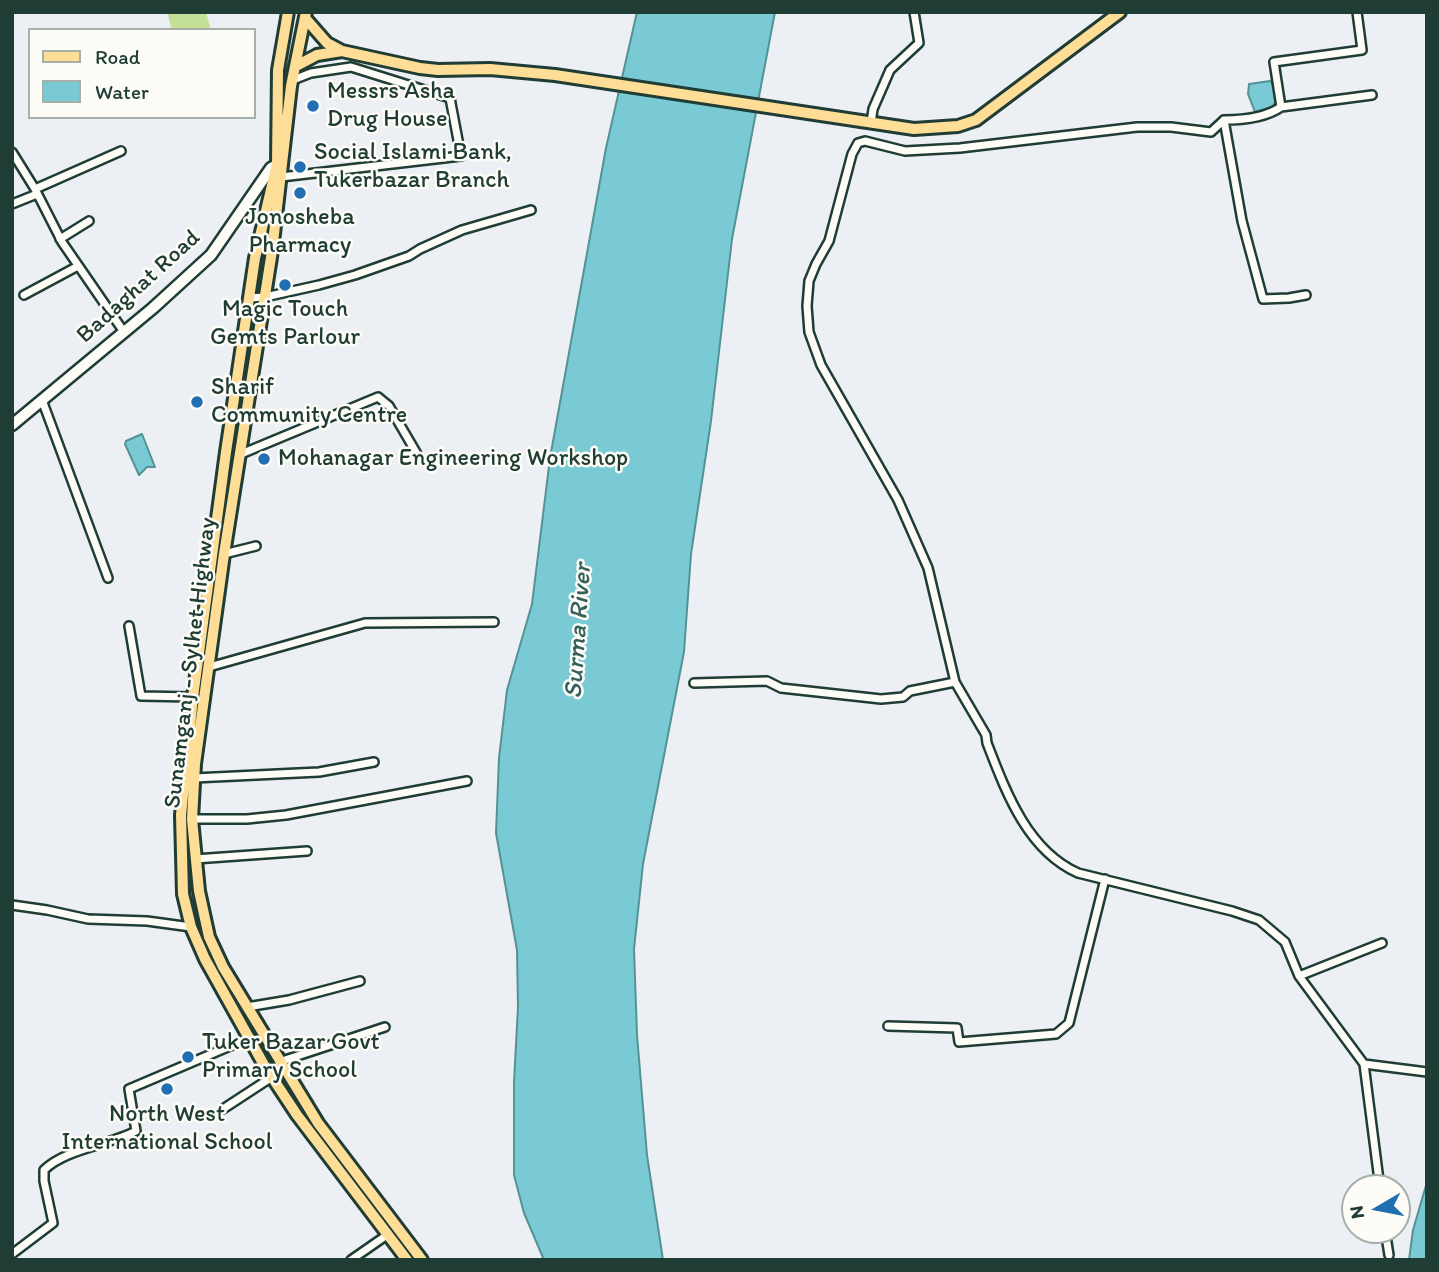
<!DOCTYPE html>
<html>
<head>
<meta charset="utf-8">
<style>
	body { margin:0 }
	#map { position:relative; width:1439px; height:1272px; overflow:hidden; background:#eceff4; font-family:Itim,sans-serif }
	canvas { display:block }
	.frame { position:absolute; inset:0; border:14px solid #1f3d34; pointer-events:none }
	.legend { position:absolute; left:28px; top:28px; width:228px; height:91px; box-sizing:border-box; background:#fdfcf7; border:2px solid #a4b0a9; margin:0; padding:9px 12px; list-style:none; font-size:21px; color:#1f3d34 }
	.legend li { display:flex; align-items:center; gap:14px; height:35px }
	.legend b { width:35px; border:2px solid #a4b0a9 }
	.north { position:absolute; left:1341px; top:1174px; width:70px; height:70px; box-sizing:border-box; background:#fdfcf7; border:2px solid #a4b0a9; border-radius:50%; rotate:260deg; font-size:19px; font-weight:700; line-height:28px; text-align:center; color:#1f3d34 }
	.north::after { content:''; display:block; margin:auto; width:24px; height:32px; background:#1f6fb2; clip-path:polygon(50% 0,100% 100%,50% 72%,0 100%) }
</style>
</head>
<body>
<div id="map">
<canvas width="1439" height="1272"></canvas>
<div class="frame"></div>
<ul class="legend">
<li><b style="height:9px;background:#fedd96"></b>Road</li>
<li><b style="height:19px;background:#79cad4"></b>Water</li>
</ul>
<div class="north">N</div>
</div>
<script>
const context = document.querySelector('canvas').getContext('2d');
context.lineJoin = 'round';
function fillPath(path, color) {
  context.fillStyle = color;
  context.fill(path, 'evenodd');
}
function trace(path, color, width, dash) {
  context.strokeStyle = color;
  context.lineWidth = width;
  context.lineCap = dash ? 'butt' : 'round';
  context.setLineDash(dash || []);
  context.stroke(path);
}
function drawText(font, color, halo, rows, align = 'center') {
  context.font = font + ' Itim,sans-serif';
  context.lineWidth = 5;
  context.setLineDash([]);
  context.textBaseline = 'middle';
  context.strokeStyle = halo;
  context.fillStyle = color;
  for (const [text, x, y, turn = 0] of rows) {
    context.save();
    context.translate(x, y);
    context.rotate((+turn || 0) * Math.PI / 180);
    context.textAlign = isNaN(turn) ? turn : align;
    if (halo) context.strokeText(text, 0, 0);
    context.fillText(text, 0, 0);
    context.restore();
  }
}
fillPath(new Path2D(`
	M167,12H206L211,30H172Z`), '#c4df96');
const water = new Path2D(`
	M637,12H775L732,239L711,421L691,554L684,652L643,864L634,949L637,1035L647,1155L663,1260H544L524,1213L514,1175V1082L518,1007L517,950L496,833L499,758L507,690L532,604L550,458L606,148Z
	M1270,81L1272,82L1277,101L1272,107L1255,112L1248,94L1249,84Z
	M142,434L155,467H147L139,475L125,444L126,441Z
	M1427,1182V1260H1409L1413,1230Z`);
fillPath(water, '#79cad4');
trace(water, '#559294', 2);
const street = new Path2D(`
	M1372,95L1281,107C1265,118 1243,120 1224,120L1211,132L1171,127H1137L960,148L905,151L865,141L858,143L852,154L829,241L816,264L809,281L807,306L809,332L821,365L898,500L928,568L955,682L986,735L987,743C1006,792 1027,850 1078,873L1232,911L1259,920L1285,942L1299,976L1364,1064L1427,1072
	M1281,107L1274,62L1362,50L1357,12
	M1224,120L1242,221L1263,299L1289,298L1306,295
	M871,123L873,109L890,70L919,43L914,12
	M12,152L35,189L62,242L124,332
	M281,177L461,156L450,98L351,67L311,73L293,80
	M35,189L121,151
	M12,204L37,194
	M60,239L89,221
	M24,295L78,266
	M249,298L265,297L319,285L355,275L409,256L420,249L462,230L531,210
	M42,400L108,578
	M241,454L378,397L389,406L417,454
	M224,554L256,546
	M129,626L141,696L193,697
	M209,667L365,623L494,622
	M694,683L767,681L781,688L881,699L903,697L910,691L955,682
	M194,778L319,772L374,762
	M192,819H247L286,815L467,781
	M195,859L307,851
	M12,905L47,910L88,919L147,921L191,927
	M1299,976L1382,943
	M247,1007L289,1000L360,981
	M888,1026L957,1028L959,1042L1056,1034L1069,1023L1105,879
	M279,1062L385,1027
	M1364,1064L1380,1188
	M223,1109L272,1077
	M1385,1230L1389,1255
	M12,1254L53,1223L44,1181V1170C65,1149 109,1145 136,1131L129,1089L249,1038
	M351,1260L387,1235`);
const secondary = new Path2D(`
	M12,425L153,308L211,255L271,168L280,163`);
const primary = new Path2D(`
	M288,12L278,70L277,164L255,258L226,452L193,697L181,815L183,894L191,927L205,959L264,1065L297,1115L407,1260
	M306,12L291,86L272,251L224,554L195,764L192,819L199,891L209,937L223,967L318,1123L422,1260
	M306,19L327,43L342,51
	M296,66L317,55L342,51L420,68L438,70L490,69L555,75L914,129L958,126L976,120L1120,12`);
trace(street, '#1f3d34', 12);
trace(secondary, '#1f3d34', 15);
trace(primary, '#1f3d34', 16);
trace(street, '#fdfcf7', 7);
trace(secondary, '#fdfcf7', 10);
trace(primary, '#fedd96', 10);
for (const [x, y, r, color] of [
	[313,106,7,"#1f6fb2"],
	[300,167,7,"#1f6fb2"],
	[300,193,7,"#1f6fb2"],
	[285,285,7,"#1f6fb2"],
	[197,402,7,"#1f6fb2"],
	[264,459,7,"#1f6fb2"],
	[188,1057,7,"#1f6fb2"],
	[167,1089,7,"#1f6fb2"]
]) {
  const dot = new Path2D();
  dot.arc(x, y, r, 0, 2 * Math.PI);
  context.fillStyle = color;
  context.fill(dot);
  trace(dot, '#fdfcf7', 2.5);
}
drawText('24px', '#1f3d34', '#fdfcf7', [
	["Messrs Asha",327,92],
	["Drug House",327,120],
	["Social Islami Bank,",314,153],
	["Tukerbazar Branch",314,181],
	["Jonosheba",300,218,"center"],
	["Pharmacy",300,246,"center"],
	["Magic Touch",285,310,"center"],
	["Gemts Parlour",285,338,"center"],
	["Sharif",211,388],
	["Community Centre",211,416],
	["Mohanagar Engineering Workshop",278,459],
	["Tuker Bazar Govt",202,1043],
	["Primary School",202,1071],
	["North West",167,1115,"center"],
	["International School",167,1143,"center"]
], 'left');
drawText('24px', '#1f3d34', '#fdfcf7', [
	["Badaghat Road",139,287,-42],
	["Sunamganj - Sylhet Highway",191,663,-83]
]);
drawText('italic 26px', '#36605c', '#fdfcf7', [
	["Surma River",579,631,-86]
]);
</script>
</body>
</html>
